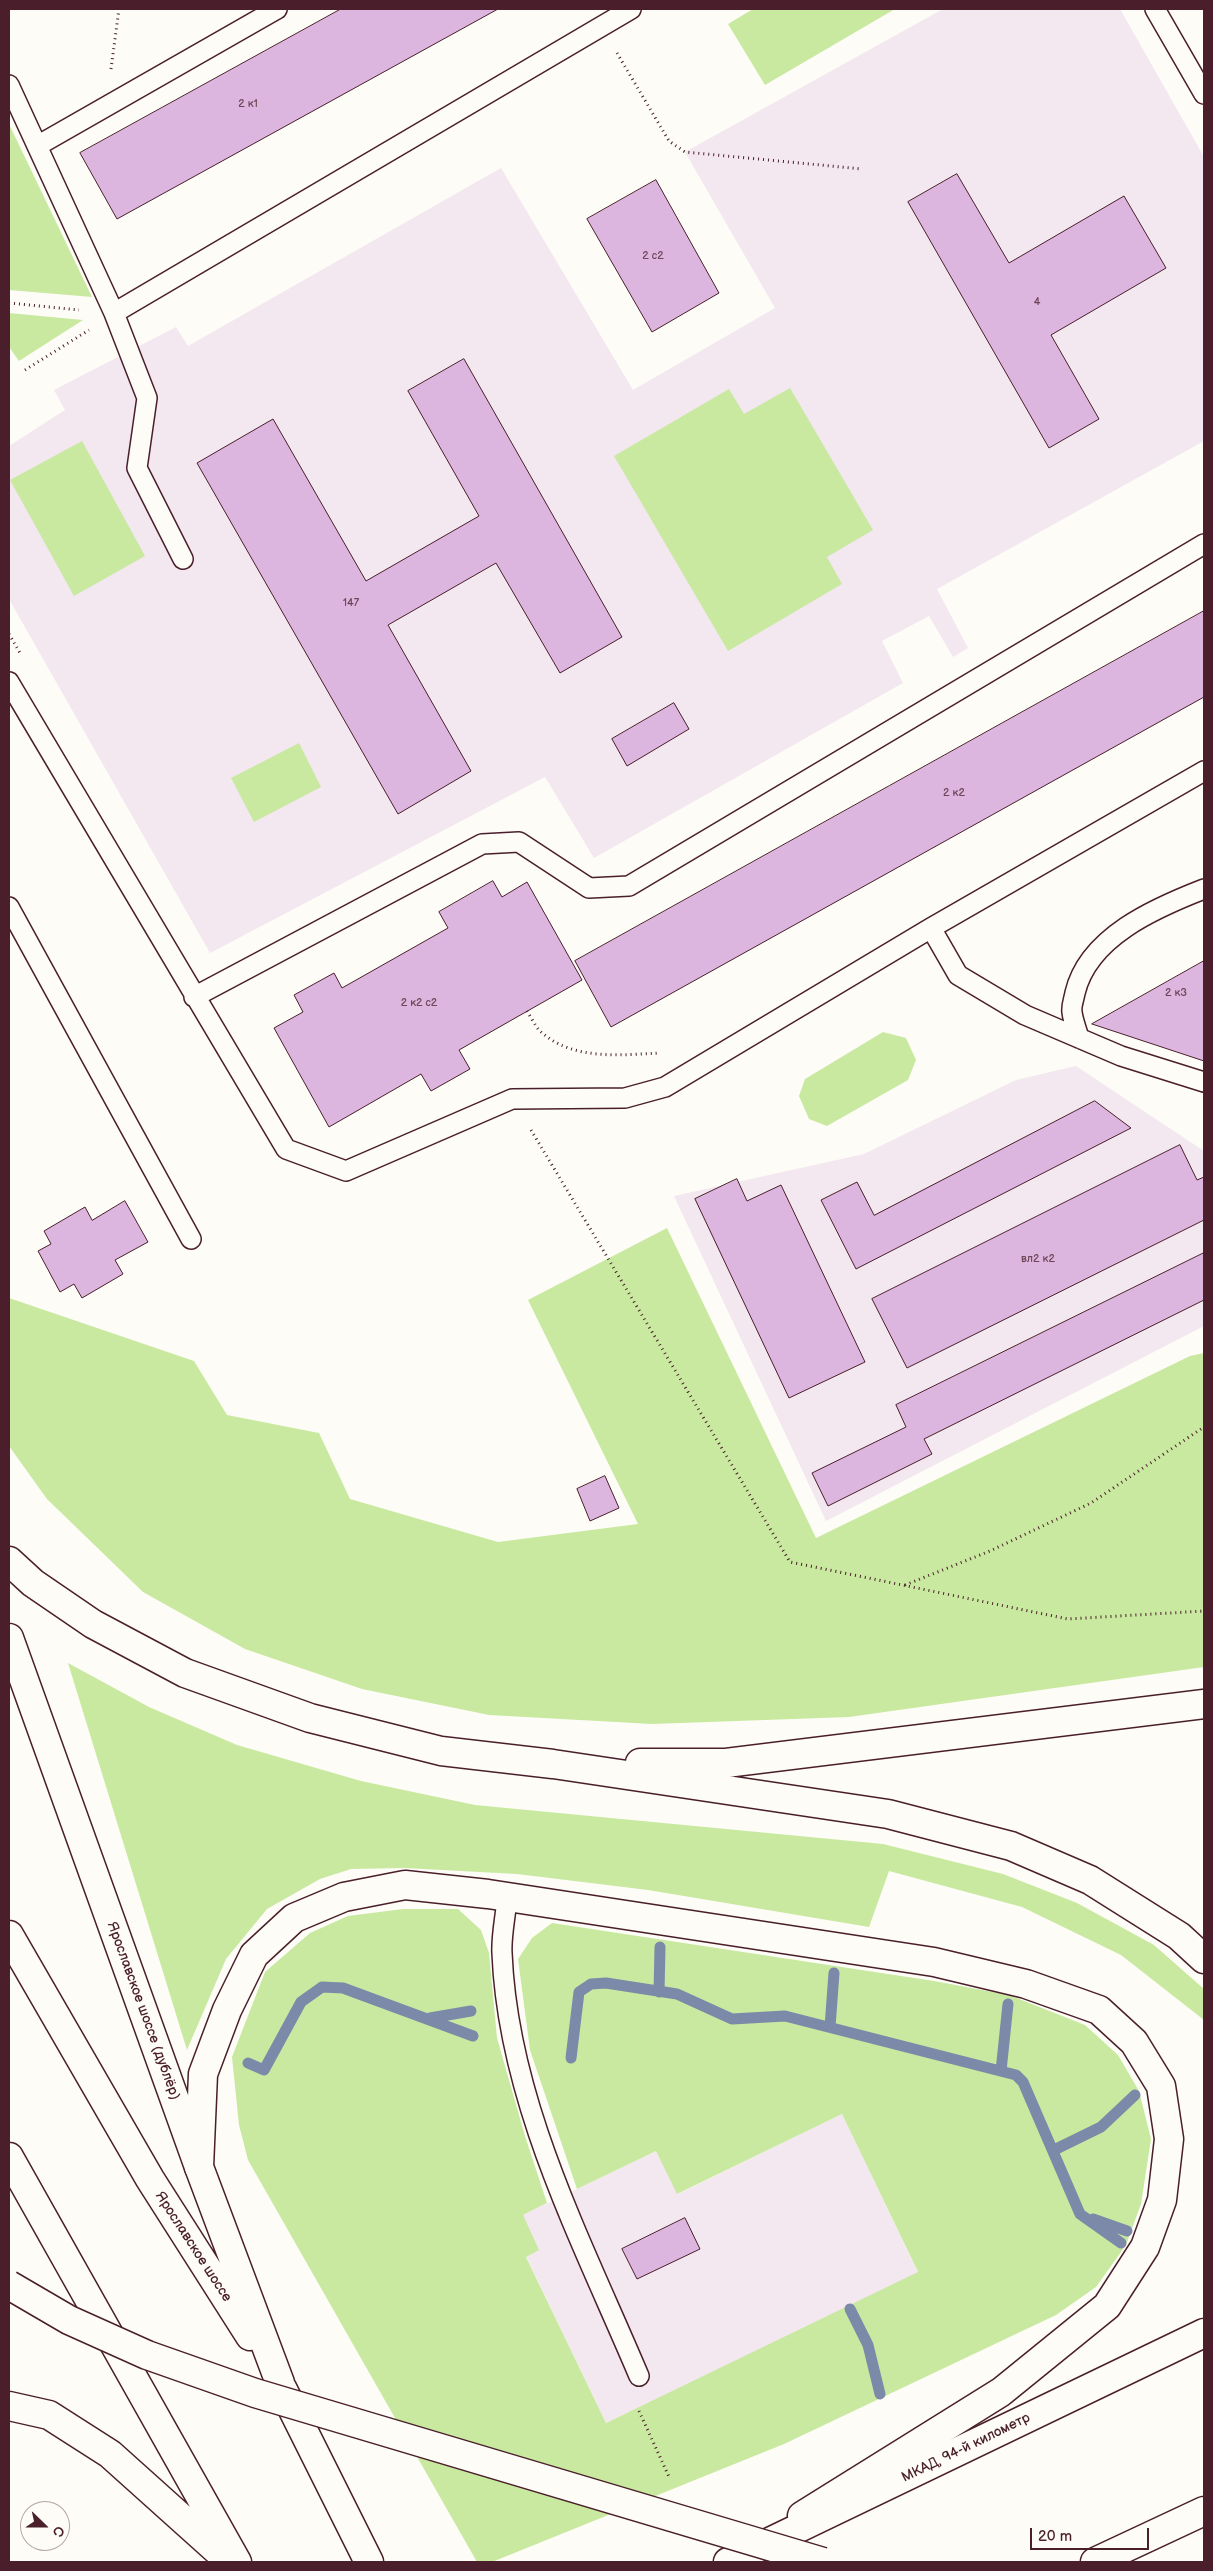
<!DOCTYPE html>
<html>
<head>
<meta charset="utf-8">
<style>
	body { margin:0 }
	#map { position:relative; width:1213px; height:2571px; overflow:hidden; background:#fdfcf7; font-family:"Balsamiq Sans",sans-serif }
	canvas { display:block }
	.frame { position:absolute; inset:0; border:10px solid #4a1f2b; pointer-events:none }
	.north { position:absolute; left:20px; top:2501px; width:50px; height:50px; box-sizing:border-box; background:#fdfcf7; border:1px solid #b5a4a5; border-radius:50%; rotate:112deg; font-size:14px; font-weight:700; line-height:20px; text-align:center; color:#4a1f2b }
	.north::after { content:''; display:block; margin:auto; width:18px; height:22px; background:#4a1f2b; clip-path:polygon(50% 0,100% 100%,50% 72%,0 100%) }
	.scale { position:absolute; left:1030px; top:2528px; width:119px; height:22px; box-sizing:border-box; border:2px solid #4a1f2b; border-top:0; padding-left:6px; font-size:15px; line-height:18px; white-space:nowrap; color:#4a1f2b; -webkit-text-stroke:4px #fdfcf7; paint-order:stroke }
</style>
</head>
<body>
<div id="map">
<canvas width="1213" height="2571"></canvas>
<div class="frame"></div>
<div class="north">С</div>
<div class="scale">20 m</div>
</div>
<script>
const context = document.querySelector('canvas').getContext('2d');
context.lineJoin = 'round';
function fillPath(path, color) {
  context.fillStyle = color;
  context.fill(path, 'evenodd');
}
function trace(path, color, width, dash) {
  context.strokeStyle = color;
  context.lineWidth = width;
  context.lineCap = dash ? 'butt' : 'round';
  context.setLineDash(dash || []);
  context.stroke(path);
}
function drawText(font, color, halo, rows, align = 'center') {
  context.font = font + ' "Balsamiq Sans",sans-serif';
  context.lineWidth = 5;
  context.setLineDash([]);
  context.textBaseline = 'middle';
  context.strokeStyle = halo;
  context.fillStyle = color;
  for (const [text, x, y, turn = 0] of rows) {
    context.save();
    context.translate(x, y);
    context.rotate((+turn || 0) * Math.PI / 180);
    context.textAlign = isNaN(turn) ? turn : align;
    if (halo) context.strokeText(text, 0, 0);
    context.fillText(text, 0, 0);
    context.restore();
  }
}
fillPath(new Path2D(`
	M943,9H1120L1204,157V441L937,589L968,648L953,657L929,616L882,641L903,683L594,858L545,777L210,953L9,599V446L65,410L54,390L176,327L188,346L501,168L633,390L775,308L685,152Z
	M1076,1066L1204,1151V1326L826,1521L674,1196L864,1154L1016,1080Z
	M842,2114L918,2273L606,2423L526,2256L523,2215L656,2151L678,2194Z`), '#f3e7f0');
fillPath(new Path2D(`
	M753,9H895L765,85L728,24Z
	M9,124L92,297L9,290Z
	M9,313L83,320L19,361L9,347Z
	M790,388L873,530L827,557L842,584L728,651L614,456L729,389L744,414Z
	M82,441L145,556L74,596L10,480Z
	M299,743L321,787L254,822L231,778Z
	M883,1032L906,1038L916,1060L908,1080L827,1126L809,1119L799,1096L805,1079Z
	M667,1228L816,1538L1190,1356L1204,1353V1667L849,1717L652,1724L489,1715L362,1689L245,1649L143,1592L47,1499L9,1446V1298L194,1361L227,1415L319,1433L350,1499L498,1542L638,1524L528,1300Z
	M68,1663L149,1707L237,1745L361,1781L475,1805L883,1844L1003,1874L1077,1903L1154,1945L1204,1989V2020L1121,1955L1022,1907L889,1871L869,1927L648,1890L517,1874L405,1868L351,1869L320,1879L267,1909L226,1959L187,2050Z
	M403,1909H458L481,1930L489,1953L497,2038L525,2136L547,2203L523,2215L539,2250L526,2257L606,2423L918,2272L842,2114L677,2194L656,2151L577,2189L530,2050L518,1959L532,1938L552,1923L934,1981L1009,1995L1085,2025L1118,2055L1139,2091L1151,2139L1141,2204L1126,2245L1096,2287L1056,2315L784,2444L492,2562H477L248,2160L239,2125L232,2057L265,1972L310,1933L348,1916Z`), '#c9e9a0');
trace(new Path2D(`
	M659,1992L660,1947
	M430,2018L471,2011
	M830,2027L834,1973
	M571,2058L579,1992L591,1984L606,1983L677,1994L732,2019L785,2016L1016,2075L1023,2082L1080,2214L1121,2243
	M248,2063L264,2070L301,2002L322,1987L343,1988L473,2036
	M1001,2071L1008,2004
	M1054,2150L1101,2127L1135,2095
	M1093,2219L1127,2231
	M850,2309L868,2345L880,2394`), '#7d89a8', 11);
const building = new Path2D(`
	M341,9H498L117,219L80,153Z
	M957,174L1009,263L1124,196L1166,268L1051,335L1099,419L1049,448L908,202Z
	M656,180L719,293L652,332L587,219Z
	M464,359L622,637L560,673L496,563L388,625L471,771L398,814L197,463L273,419L366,581L479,516L408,391Z
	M1204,611V697L611,1027L575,961Z
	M674,703L689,729L627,766L612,739Z
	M493,881L502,897L527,882L582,980L459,1050L470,1069L431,1091L421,1074L329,1127L274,1028L303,1012L294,995L334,973L342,988L448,928L439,912Z
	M1204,961V1061L1092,1024Z
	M1095,1101L1131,1128L856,1269L821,1200L857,1182L874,1215Z
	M1180,1145L1197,1180L1204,1177V1220L907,1368L872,1299Z
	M737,1179L747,1201L781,1185L865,1362L789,1398L695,1199Z
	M125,1201L148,1242L115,1260L123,1274L82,1298L74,1284L60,1292L38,1251L51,1244L44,1231L85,1207L92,1220Z
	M1204,1253V1300L924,1439L932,1454L828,1506L812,1473L906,1427L896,1405Z
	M605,1476L619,1508L590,1521L577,1489Z
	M685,2218L700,2249L637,2279L622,2249Z`);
fillPath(building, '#dcb6df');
trace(building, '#4a1f2b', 1);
const lane = new Path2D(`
	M1155,9L1204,94
	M9,85L114,313L631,9
	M37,146L277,9
	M114,313L147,398L137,468L183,559
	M9,682L286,1149L346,1171L512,1099L625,1098L665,1087L931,928L1204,771
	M9,907L191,1239
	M931,928L958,975L1025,1015L1121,1056L1204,1082
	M194,997L482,844L519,842L589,888L629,886L1204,544
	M1079,1038C1077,1030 1073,1021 1072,1012C1071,1006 1074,999 1075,993C1088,937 1155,908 1204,889
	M507,1897C506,1915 501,1935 502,1953C508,2102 582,2241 639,2376`);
const secondary = new Path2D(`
	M9,1638L199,2167`);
const primary = new Path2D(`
	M9,1561L33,1583L93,1624L185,1673L310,1718L441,1751L553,1764L888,1814L1011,1846L1090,1880L1179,1936L1204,1959
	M640,1763H726L1204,1704
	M9,1935L150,2179L250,2336
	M9,2157L237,2562
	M280,2383L199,2167L203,2074L227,2010L254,1955L294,1918L344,1897L405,1885L488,1894L934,1962L1026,1984L1099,2010L1134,2042L1161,2086L1169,2139L1162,2200L1145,2247L1107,2306L1001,2392L802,2516
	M282,2388L369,2562
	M9,2406L49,2415L110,2454L227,2559`);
const highway = new Path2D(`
	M728,2562L1204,2333
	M1095,2562L1204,2511`);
trace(lane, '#4a1f2b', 22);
trace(secondary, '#4a1f2b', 31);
trace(primary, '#4a1f2b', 31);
trace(highway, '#4a1f2b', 31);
trace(new Path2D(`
	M617,53L669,141L685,152L862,169
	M111,69L119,9
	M9,303L79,310
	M25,370L89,330
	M9,634L20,653
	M527,1011C531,1017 535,1026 540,1031C572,1061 621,1055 660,1053
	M531,1130L790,1562L1068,1619L1204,1611
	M905,1585L990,1551L1091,1503L1204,1427
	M639,2411L670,2479`), '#4a1f2b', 3, [1, 4]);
trace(lane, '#fdfcf7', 19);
trace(secondary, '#fdfcf7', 28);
trace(primary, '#fdfcf7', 28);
trace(highway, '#fdfcf7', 28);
const primaryBridge = new Path2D(`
	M9,2285L69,2320L147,2355L255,2393L823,2562`);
trace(primaryBridge, '#4a1f2b', 31, []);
trace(primaryBridge, '#fdfcf7', 28);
drawText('11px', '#6e4558', null, [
	["2 к1",248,104],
	["2 с2",653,256],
	["4",1037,302],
	["147",351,603],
	["2 к2",954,793],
	["2 к3",1176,993],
	["2 к2 с2",419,1003],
	["вл2 к2",1038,1259]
]);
drawText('14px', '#4a1f2b', '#fdfcf7', [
	["Ярославское шоссе (дублёр)",143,2011,70],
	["Ярославское шоссе",193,2247,57],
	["МКАД, 94-й километр",966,2448,-26]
]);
</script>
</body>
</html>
